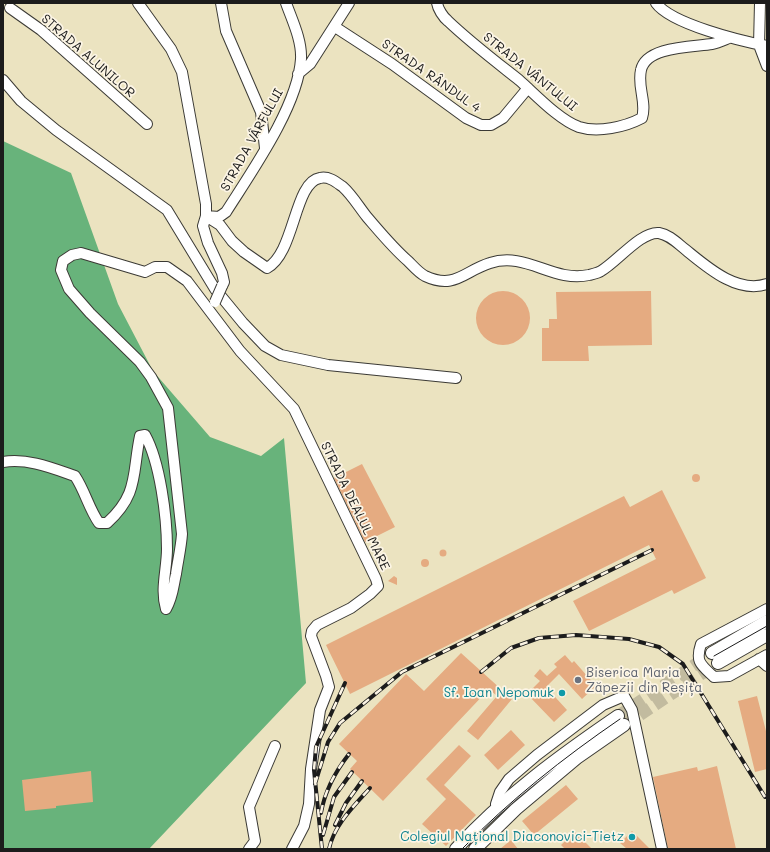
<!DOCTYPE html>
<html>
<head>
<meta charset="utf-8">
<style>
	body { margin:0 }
	#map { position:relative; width:770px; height:852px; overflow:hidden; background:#ebe3c0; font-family:Mali,sans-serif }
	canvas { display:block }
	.frame { position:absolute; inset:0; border:4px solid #1c1c1c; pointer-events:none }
</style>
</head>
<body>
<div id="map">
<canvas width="770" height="852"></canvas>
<div class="frame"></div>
</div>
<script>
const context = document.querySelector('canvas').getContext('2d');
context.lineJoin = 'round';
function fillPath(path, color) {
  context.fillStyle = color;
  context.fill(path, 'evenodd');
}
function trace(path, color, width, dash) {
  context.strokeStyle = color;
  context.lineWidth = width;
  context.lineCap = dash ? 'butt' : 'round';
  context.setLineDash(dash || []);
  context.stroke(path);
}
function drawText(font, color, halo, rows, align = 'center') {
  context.font = font + ' Mali,sans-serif';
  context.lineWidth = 3.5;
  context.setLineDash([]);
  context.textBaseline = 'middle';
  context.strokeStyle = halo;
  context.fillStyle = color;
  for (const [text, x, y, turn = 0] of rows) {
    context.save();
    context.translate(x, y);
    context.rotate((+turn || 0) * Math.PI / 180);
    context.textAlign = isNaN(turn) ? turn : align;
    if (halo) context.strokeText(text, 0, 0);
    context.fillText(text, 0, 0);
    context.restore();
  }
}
fillPath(new Path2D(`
	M3,141L71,173L118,304L153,371L210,437L261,456L284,438L306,683L149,849H3Z`), '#68b37b');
fillPath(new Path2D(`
	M476 318a27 27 0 1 1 54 0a27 27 0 1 1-54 0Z
	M651,291L652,345L588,346L589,361H542V328H549V319H557L556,292Z
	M362,464L395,527L365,542L334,478Z
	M692 478a4 4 0 1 1 8 0a4 4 0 1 1-8 0Z
	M662,490L706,578L674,594L672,590L589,631L573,601L656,559L649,545L350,694L326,645L624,496L630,507Z
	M439.5 553a3.5 3.5 0 1 1 7 0a3.5 3.5 0 1 1-7 0Z
	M421 563a4 4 0 1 1 8 0a4 4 0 1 1-8 0Z
	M394,576L397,578V585L388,581Z
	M461,653L512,699L478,740L467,731L497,696L489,689L383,801L350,769L357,761L339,744L406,674L424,691Z
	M565,655L572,663L574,661L596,686L582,699L559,674L546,687L567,710L554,722L527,694L540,681L534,676L540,669L547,676L557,667L554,664Z
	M757,696L767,735V769L755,772L738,701Z
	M511,730L525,745L498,770L484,755Z
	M459,745L471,756L444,785L476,815L446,846L422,824L446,799L426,779Z
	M717,766L736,849H668L653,777L697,767L698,771Z
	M91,771L93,802L56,806V808L25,811L22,780Z
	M566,785L578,799L534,835L522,821Z
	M632,831L650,849H627L620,843Z
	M575,832L592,849H565L561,845Z
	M511,840L518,849H500Z`), '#e5ab81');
trace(new Path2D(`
	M618,716L712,653
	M625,725L718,663`), '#c2bb9f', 12, [12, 6]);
const minor = new Path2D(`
	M138,3L171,49L182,72L206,204V216L203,226L208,243L222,273L224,282L222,286
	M221,3L226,31L261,112L265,148
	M437,3C438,9 443,17 448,21C470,42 495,61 519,80C535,94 559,120 579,127C598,133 625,127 642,118C647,102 637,87 641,70C646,46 693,47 712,44C718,43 724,40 729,38
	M656,3C671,24 741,41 767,46
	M760,3L759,45L767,66
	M10,8L41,30L147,124
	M335,27L392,64L466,118L481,125H491L503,118L528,88
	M298,74L310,64L349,3
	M3,80L21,101L56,130L167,210L215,289L243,323L265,346L281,355L328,365L456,378
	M206,216L220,225L232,241L244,252L267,268C295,253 294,182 320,178C329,176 336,182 343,187C352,195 359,207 367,217C380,232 393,248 408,261C413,266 419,273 425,276C455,290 464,271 490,263C526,251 553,283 589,275C593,274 598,273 601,271C617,262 641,231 659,233C670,235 677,243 686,250C707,267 737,294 767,284
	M206,216L219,217L226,212C252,171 298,106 301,59C302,40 292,20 286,3
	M3,462C28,458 52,468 75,476C85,491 89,509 99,523H107C139,494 132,474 140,436L145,435C160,462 167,517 167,549C167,569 160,589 166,609C173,597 173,587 176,574C178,560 181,548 182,534L168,408L151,377L140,362L90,313L69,289L61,270L63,261L72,255L81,253L145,272L155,267H167L187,281L240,351L294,409L376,579L378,586L370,594L351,608L317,625L312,631L311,636L326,676L329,687L320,710L311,769L309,804L304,826L292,849
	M767,609L701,644C695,662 701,665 714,677L729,676L767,655
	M759,659L767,666
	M497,809L496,804L500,792L509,779L537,755L603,705L624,696L632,710L662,849
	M249,849L255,841L249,807L275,746`);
const major = new Path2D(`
	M712,653L767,621
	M718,663L767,635
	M456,849C503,797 561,755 618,716
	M475,849L516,809L578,757L624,725`);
trace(minor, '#3b3a35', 12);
trace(major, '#3b3a35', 14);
trace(minor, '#fff', 10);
trace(major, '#fff', 12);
trace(new Path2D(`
	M714,656L767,626
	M462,849C510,800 563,758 620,719`), '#1c1c1c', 1);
const rail = new Path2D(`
	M481,672L511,648L539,638L576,635L629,639L659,647L683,664L765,797
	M315,784L328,742L340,723L402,672L652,550
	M321,813C325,790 335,772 349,754
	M335,825L346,803L362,781
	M323,835L334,797L352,772
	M322,849L314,770L316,747L345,683
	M329,849C334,825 354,806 370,788`);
trace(rail, '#1c1c1c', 4);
trace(rail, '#fcf5e5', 2.5, [8]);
const minorBridge = new Path2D(`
	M215,302L222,286`);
trace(minorBridge, '#3b3a35', 12, []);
trace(minorBridge, '#fff', 10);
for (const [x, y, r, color] of [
	[578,680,4,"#6b7280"],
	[562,693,4,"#0f9aa8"],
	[632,837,4,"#0f9aa8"]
]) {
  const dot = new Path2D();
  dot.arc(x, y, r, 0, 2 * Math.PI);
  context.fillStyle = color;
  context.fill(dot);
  trace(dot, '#fcf5e5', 1.5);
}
drawText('13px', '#1c1c1c', '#fcf5e5', [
	["STRADA ALUNILOR",88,56,41],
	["STRADA VÂNTULUI",530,72,39],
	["STRADA RÂNDUL 4",431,76,35],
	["STRADA VÂRFULUI",252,140,-61],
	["STRADA DEALUL MARE",355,506,64]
]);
drawText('13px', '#5b616d', '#fcf5e5', [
	["Biserica Maria",586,673],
	["Zăpezii din Reșița",586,688]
], 'left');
drawText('13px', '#0d838f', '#fcf5e5', [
	["Sf. Ioan Nepomuk",554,693],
	["Colegiul Național Diaconovici-Tietz",624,837]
], 'right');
</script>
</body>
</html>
